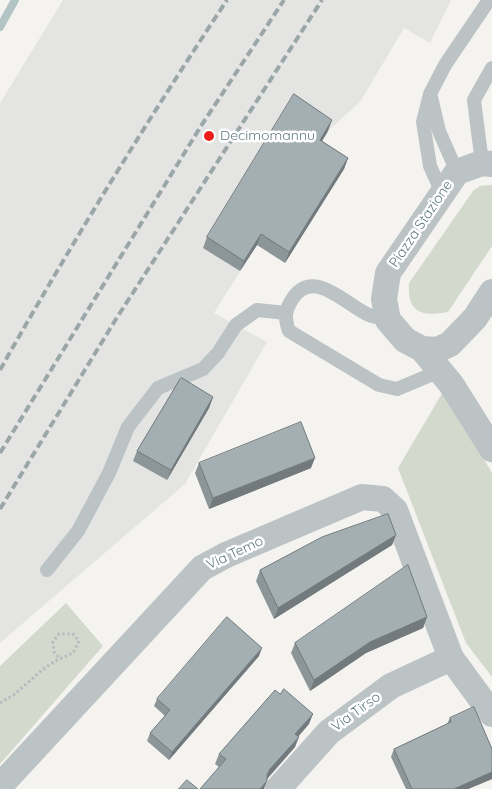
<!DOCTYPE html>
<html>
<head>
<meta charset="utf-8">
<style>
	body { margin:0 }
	canvas { display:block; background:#f4f3ef }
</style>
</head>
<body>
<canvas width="492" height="789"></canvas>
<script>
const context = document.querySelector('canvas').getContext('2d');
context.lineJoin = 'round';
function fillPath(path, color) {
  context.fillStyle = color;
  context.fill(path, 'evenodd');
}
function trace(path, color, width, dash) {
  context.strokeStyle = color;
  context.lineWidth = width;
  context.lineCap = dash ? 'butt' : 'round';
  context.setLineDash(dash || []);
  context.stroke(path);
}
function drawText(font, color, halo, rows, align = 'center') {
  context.font = font + ' Quicksand,sans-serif';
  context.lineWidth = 5;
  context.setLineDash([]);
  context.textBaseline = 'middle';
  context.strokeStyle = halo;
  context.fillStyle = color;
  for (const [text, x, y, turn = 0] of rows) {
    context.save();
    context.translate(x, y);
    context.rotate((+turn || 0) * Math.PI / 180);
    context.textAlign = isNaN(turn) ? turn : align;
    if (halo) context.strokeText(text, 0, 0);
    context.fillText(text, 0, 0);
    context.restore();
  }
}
fillPath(new Path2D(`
	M63,0H451L430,43L404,28L360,102L328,131L316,151L285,263L257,245L214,313L267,342L185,484L0,643V103Z`), '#e4e5e3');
fillPath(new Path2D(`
	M492,185V246L448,312C422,317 407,313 409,283L473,191L480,186Z
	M444,390L492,473V677L466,643L398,468Z
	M66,603L103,646L0,764V666Z`), '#d4d9ce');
trace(new Path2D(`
	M0,27L15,0`), '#b2c4c5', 8);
trace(new Path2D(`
	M0,703L15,694L42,670L55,661L73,653L79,641L73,634H59L53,642L54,652L60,659`), '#b8bcbe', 3, [2.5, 2.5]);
trace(new Path2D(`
	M431,97L439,131L457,172
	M482,163L474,100L492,68
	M442,193L430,166L423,122L430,94L445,65L489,0
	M388,320C382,318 375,317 369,315C347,306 314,267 293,298C285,310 284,317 289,331L379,385L397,389L440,371
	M47,570L78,531L109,473L128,427L158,388L203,369L218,353L236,325L257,310L286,313`), '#bcc3c5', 14);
trace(new Path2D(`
	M492,164L482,163L457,172L388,273L384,299L388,320L405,340L422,349L437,350L450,344L475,318L492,292
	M422,349L451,384L492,449
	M0,786L202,568L226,555L362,497L383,499L395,510L451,658L492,714
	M278,789L329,732L391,686L451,658`), '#bcc3c5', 26);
trace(new Path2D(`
	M0,370C71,244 147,121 227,0
	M0,453L201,126L284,0
	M0,509L116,319L322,0`), '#9ba6a9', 4, [8, 4]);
fillPath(new Path2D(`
	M328,131L322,141L348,158L344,169L285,263L257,245L240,271L203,248L207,237Z
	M213,397L209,408L167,480L133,461L137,451Z
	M199,463L311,468L209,509L195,473Z
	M396,535L392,545L274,619L256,581L260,570Z
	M427,617L423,628L366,653L310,691L291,653L295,643Z
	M259,656L169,760L147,741L150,733L165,716L154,706L157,699Z
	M450,718L492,749V779L468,789H406L391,757L394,749L447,724Z
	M309,724L298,736L295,747L267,779L219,767L215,764L219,754Z`), '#8c9699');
fillPath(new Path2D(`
	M332,120L328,131L316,151L320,140Z
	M348,158L344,169L285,263L289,252Z
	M261,234L257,245L240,271L244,261Z
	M213,397L209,408L167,480L171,470Z
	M315,458L311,468L209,509L213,498Z
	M396,535L392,545L274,619L278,608Z
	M427,617L423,628L366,653L310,691L314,680L370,642Z
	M262,648L259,656L169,760L172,752Z
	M313,714L309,724L292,744L295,734Z
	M299,737L295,747L267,779V781L264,789H260L270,769Z
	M492,772V779L468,789H454Z`), '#727a7d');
const building = new Path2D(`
	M294,94L332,120L320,140L348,158L289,252L261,234L244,261L207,237Z
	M182,378L213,397L171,470L137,451L180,379Z
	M301,422L315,458L213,498L199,463Z
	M388,514L396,535L278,608L260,570L322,537Z
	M408,565L427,617L370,642L314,680L295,643Z
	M227,617L262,648L172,752L150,733L170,710L157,699Z
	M284,689L313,714L295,734L299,737L270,769L267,775V781L260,789H200L226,759L219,754L275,690L280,694Z
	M474,707L492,749V772L454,789H412L394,749L451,722L450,718Z
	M187,780L198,789H179Z`);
fillPath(building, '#a3afb2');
trace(building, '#727a7d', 1);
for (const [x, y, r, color] of [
	[209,136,6,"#ea1f1a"]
]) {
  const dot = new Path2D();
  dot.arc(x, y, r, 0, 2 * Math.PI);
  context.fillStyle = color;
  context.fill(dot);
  trace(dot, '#fff', 2);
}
drawText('14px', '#617a82', '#fff', [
	["Decimomannu",220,136]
], 'left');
drawText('14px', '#617a82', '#fff', [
	["Piazza Stazione",421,224,-56],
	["Via Temo",235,553,-25],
	["Via Tirso",356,712,-36]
]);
</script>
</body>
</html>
